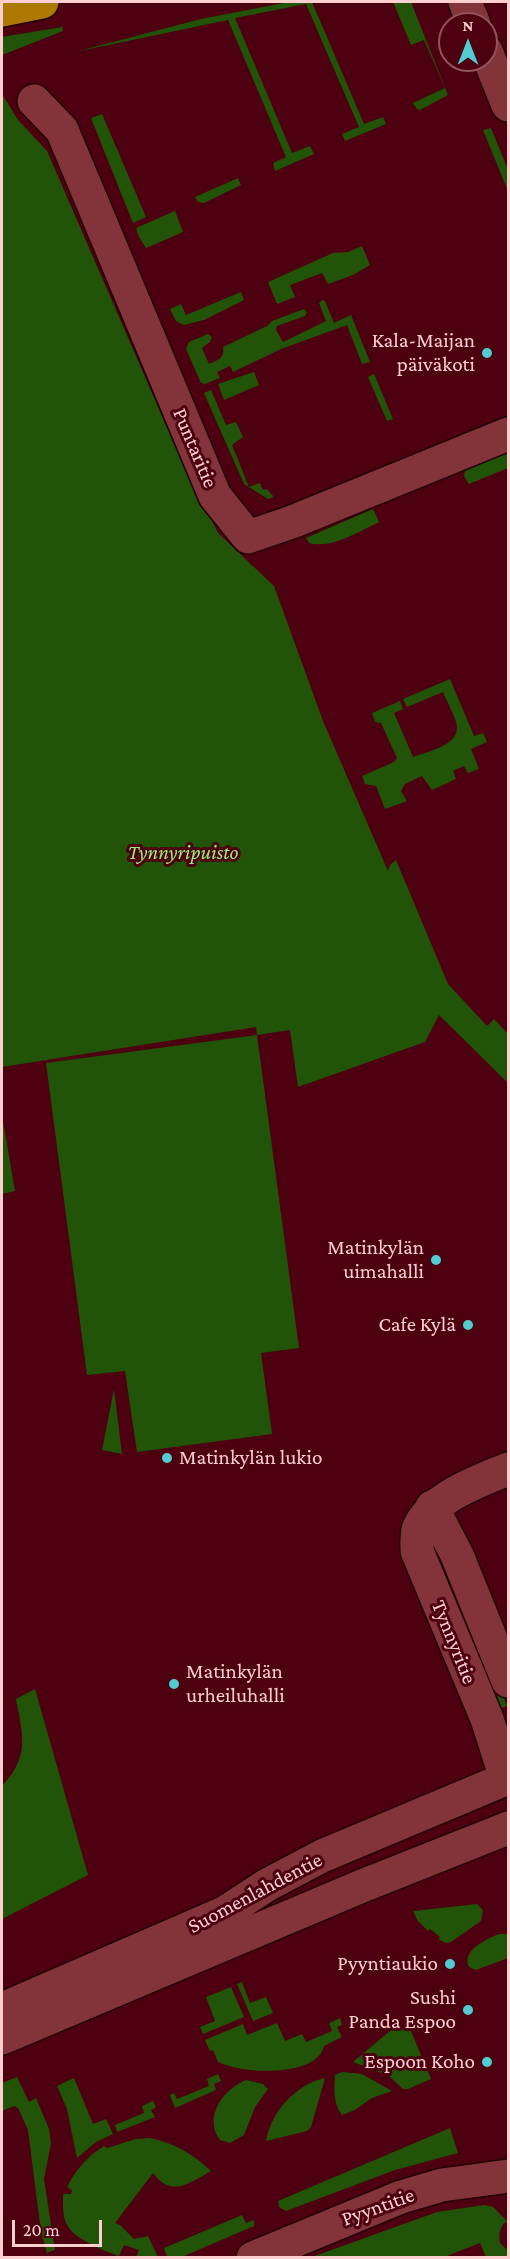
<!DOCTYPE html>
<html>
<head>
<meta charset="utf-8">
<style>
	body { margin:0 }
	#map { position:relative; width:510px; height:2259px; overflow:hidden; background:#4d000f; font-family:"Crimson Pro",serif }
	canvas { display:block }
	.frame { position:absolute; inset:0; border:3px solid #fecfcf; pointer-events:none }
	.north { position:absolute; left:438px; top:12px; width:60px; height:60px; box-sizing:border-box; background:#4d000f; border:2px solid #94535c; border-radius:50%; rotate:0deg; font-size:16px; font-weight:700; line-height:24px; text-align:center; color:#fecfcf }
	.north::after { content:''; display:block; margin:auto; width:21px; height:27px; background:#52ccd1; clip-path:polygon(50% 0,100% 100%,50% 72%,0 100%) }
	.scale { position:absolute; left:12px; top:2220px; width:90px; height:27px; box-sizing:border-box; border:3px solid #fecfcf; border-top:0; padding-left:8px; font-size:18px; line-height:21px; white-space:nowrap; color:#fecfcf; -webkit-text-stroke:4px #4d000f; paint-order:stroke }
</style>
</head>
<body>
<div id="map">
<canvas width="510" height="2259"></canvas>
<div class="frame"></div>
<div class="north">N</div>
<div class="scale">20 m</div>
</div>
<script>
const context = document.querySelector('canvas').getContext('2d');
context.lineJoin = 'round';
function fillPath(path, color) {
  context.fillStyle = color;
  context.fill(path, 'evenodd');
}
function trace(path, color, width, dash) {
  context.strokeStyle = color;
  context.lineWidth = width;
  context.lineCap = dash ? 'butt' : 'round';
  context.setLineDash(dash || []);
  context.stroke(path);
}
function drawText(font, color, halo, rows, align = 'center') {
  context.font = font + ' "Crimson Pro",serif';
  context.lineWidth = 6;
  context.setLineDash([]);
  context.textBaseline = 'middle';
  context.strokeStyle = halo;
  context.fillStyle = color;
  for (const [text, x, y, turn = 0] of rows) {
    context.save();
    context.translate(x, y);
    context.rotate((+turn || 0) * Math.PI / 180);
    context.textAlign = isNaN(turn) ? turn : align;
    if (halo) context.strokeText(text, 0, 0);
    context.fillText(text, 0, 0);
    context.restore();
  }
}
fillPath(new Path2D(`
	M289,2H312L364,124L383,117L386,124L345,141L342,134L359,127L306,4L235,18L292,153L310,146L314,154L275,171L273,163L286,157L228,20L75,52L201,19Z
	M393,2H411L448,95L420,110L417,109L413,103L445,88L424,40L411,45Z
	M62,27L63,31L2,55V37Z
	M2,94L18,120L47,151L175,446L218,533L274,586L323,721L388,871L390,865L396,860L448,984L487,1026L494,1019L508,1034V1083L439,1015L425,1042L298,1087L290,1030L257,1035L299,1348L261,1353L272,1434L137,1452L125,1371L87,1375L46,1063L257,1035L256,1027L2,1067Z
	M102,114L146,217L133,223L91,118Z
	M491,128L508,170V191L483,130Z
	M238,178L241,185L204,203L198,202L195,197Z
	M175,211L183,232L146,248L139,237L136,228Z
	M362,246L370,265L353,275L328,284L322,273L290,285L295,297L277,304L268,282L333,253L348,252Z
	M241,292L244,300L204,320L184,325L176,321L170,309L181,304L186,315Z
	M322,300L325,301L334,323L351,315L370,362L362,364L347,325L281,349L233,372L230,366L217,372L220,378L205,384L201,383L186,349L189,342L208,334L212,337L210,342L202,348L209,364C218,360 225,358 223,347L267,326L272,321L304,309L307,312L305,316L277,326L276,330L283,342L326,321L319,303Z
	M254,372L259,385L224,400L218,384Z
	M374,374L393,419L387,421L368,377Z
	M211,390L226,425L236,422L243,437L232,445L249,487L260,483L263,490L267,489L274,497L268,499L244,484L204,393Z
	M508,452V468L469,484L464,476L465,471Z
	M373,509L379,522C358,532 332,549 309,543L306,538Z
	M450,679L474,736L483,733L487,742L471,749L479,769L468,773L464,766L453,771L456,779L432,790L422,776L405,784L401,791L407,801L385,809L376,786L365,784L362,776L394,762L397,758L381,723L375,722L372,713L400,701L403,709L394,713L413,757C426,752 458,746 457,727C457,719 446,700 443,692L407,707L403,699Z
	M2,1115L15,1191L2,1194Z
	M114,1389L122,1454L102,1450Z
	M453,1581L456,1584L507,1706L495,1710L444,1584Z
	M35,1689L88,1875L2,1919V1786C30,1756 23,1736 16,1699Z
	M477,1904L483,1910L481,1921L451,1942L446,1943L438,1939L440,1937L430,1929L428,1931L418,1921L413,1911Z
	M499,1934H508V1958L476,1970L469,1967C461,1951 486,1939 499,1934Z
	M242,1982L250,2003L266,1997L273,2013L253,2021L237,1984Z
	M231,1987L244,2017L203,2034L200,2027L215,2021L206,1997Z
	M340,2018L342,2025L337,2027L342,2037L324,2046C317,2078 241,2074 218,2062L213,2050L210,2051L205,2040L243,2024L247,2035L277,2023L285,2041L302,2034L306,2042L332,2031L329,2023Z
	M408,2024L431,2079L408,2089H403L389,2076L353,2062L390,2031Z
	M342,2072L362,2074L392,2091L372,2098L355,2110L342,2115C333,2103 334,2090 335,2075Z
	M218,2074L221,2081L214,2084L216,2090L175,2108L170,2095L174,2093L177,2099L209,2086L207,2079Z
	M17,2077L29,2102L36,2098L49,2129L51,2143L44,2179L55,2250L47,2253L41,2232L28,2130L18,2108L14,2106L2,2111V2083Z
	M74,2078L93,2124L106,2119L113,2134L96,2142L77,2158L67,2109L57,2086Z
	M325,2078L311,2127L307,2131L266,2141C271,2112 296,2084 325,2078Z
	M246,2080L263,2084L268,2089L255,2107L244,2135L230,2143L220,2140C203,2117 223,2089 246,2080Z
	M153,2101L156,2107L151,2110L155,2117L117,2132L115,2125L144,2113L142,2106Z
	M450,2128L458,2153L395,2170L286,2211L279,2207L278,2201Z
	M150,2138C175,2143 193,2154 211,2171C190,2183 171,2198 153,2173L115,2223L120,2225L134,2239L148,2236L158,2257H136L139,2250L124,2245L119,2256C106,2252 76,2239 69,2228C62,2219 63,2205 63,2194H71L72,2190L67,2187C76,2170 87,2156 104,2146L107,2148L136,2139Z
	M484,2205L493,2207L508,2222L504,2223C499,2230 499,2235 500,2243L508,2251V2257H486L480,2243L444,2257H312L437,2212Z
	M242,2215L246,2223L254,2220V2226L182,2257H167L164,2248Z`), '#215409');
const street = new Path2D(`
	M465,2L474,24
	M486,51L508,105
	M34,101L62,130L215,496L248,537L292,522L508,434
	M432,1507L457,1555L508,1681
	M506,1778L487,1719L417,1551C417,1544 416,1534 419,1527C433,1497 479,1481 508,1469
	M253,2258L401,2197L442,2185L508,2176`);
const secondary = new Path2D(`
	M2,2009L224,1913L267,1885L322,1856L508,1778
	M2,2038L362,1886L508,1828`);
const highway = new Path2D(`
	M2,10L42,2`);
trace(street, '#230004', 36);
trace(secondary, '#230004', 36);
trace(highway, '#230004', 36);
trace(street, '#82343a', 33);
trace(secondary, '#82343a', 33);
trace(highway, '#ad7900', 33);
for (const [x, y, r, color] of [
	[487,353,6,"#52ccd1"],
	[436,1260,6,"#52ccd1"],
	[468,1325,6,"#52ccd1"],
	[167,1458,6,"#52ccd1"],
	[174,1684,6,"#52ccd1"],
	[450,1964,6,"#52ccd1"],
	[468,2010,6,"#52ccd1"],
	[487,2062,6,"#52ccd1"]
]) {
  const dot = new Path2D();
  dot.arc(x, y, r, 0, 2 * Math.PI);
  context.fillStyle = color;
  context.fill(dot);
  trace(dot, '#4d000f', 2);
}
drawText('21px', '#fecfcf', '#4d000f', [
	["Kala-Maijan",475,341],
	["päiväkoti",475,365],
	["Matinkylän",424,1248],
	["uimahalli",424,1272],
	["Cafe Kylä",456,1325],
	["Matinkylän lukio",179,1458,"left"],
	["Matinkylän",186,1672,"left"],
	["urheiluhalli",186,1696,"left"],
	["Pyyntiaukio",438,1964],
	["Sushi",456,1998],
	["Panda Espoo",456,2022],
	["Espoon Koho",475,2062]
], 'right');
drawText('21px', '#fecfcf', '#4d000f', [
	["Puntaritie",195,448,67],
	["Tynnyritie",454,1642,68],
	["Suomenlahdentie",255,1893,-28],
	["Pyyntitie",378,2207,-20]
]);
drawText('italic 21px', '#98ed7b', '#4d000f', [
	["Tynnyripuisto",183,853]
]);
</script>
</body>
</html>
